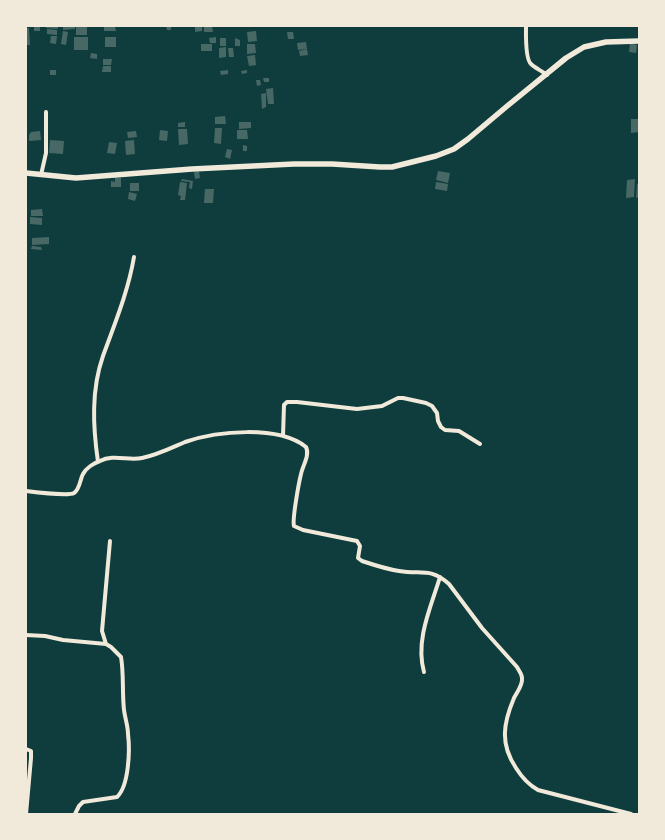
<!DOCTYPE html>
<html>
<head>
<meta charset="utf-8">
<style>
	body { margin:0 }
	#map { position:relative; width:665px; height:840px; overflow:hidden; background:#0f3d3e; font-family:"PT Sans Narrow",sans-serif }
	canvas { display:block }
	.frame { position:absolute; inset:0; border:27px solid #f1e9da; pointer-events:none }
</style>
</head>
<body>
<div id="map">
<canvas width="665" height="840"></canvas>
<div class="frame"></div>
</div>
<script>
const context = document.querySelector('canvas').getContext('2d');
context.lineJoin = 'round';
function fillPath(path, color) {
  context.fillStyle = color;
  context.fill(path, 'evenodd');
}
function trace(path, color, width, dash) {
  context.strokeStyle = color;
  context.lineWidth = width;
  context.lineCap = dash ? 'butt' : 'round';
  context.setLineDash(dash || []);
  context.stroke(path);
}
fillPath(new Path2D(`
	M34,26H40V31H34Z
	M46,26H58V29L46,28Z
	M63,26H75V29L63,30Z
	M76,26H87V35H76Z
	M115,26L116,31H104V27Z
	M166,26H171V30H167Z
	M195,26H202V31L195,32Z
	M204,26H212L213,32H204Z
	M26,28H29L30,45H26Z
	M47,29L57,30V35L47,34Z
	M63,31L68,32L66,45L61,44Z
	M256,31L257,41L248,42L247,32Z
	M287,32H293L294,39H288Z
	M51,36H57L56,44L50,43Z
	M74,37H88V50H74Z
	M105,37H116V47H105Z
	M216,37V43H210L209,38Z
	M220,38H226V46H220Z
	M235,38L240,40V46H235Z
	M306,42L307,49L298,50L297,43Z
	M630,43L637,45L636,53L629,52Z
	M201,44H212V51H201Z
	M247,44H255L256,53L247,54Z
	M226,47V57L219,58V48Z
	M228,48H233L234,57H229Z
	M307,49L308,55L300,56L299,51Z
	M91,53L97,54V59L90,58Z
	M255,55L256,65L249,66L247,56Z
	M103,59H112L111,65H103Z
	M103,66H111V72H102Z
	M50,70H56V75H50Z
	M228,70V74L221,75L220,71Z
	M247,70V73L242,74L241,71Z
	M263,78H269V82H264Z
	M256,80H260L261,85L257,86Z
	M273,88L274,104H268L266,89Z
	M266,93V107L262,109L261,94Z
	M225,116L226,124H215V117Z
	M631,119H639V132L631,133Z
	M185,122V127H178V123Z
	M239,122H251V128L239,129Z
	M215,128H222L221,144L214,143Z
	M178,129H187L188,144L179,145Z
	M160,130L168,131L167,141L159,140Z
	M237,130H247L248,139H237Z
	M40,131L41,140L29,141V135L31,132Z
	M136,131L137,137L128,138L127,132Z
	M50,140L64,141L63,154L49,153Z
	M134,140L135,154L126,155L125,141Z
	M109,142L117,143L115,154L107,153Z
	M243,145L247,146V151H243Z
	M227,149L232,150L230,159L225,157Z
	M199,171L200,178L195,179L194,172Z
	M438,171L450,173L448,183L436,180Z
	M115,177L121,178V187H111V181L115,182Z
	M182,179L193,181L192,189L189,188L190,182L181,181Z
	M635,179L634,197L626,198L627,180Z
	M180,182L187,183L185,200H180L181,196L178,195Z
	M436,182L448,184L447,191L435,189Z
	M130,183H139V191H130Z
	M637,184H639V197L636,198Z
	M205,189H214L213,203H204Z
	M129,192L137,194L135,201L128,199Z
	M42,209L43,216H31V210Z
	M30,217L42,218V225L30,224Z
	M49,237V244L32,245V238Z
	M32,246L41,247L42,250L31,249Z`), '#486865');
trace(new Path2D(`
	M526,26C526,34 525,59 531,64C535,68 542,71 547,75
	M41,175L46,153V112
	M283,436L284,405L287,402H297L357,409L382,406L398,398H403L426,403L432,406L437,413L438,421L441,427L445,430L459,431L480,444
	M98,462C93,427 91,390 103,356C115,323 128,292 134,257
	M26,491C34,492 69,496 74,493C80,489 80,479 83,474C86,468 94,463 100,461C113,454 129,461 142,458C157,455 171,448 185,442C217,431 278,425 306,447C310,455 303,465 301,474C299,482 292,520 294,526L303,530L357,541L360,546L358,558L362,561C374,565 386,569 399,571C421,575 430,567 449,584L482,628L517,667C519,671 522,674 522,678C523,685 517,692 514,698C503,724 500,744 516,768C521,776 529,785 538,790L631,814
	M26,635L45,636L63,640L106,644L111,647L121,657C124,674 122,692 124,710C125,718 128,726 128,734C130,750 129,786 117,797L83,802L79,806L75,814
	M106,644L102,631L110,541
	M424,672C415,640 431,607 440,577
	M26,749L31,751V758L26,814`), '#f1e9da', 4);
trace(new Path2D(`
	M26,173L76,178L192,169L294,164H332L380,167H392L436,156L454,149L468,139L506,107L566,58L584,47L606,42L639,41`), '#f1e9da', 5.5);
</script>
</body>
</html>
